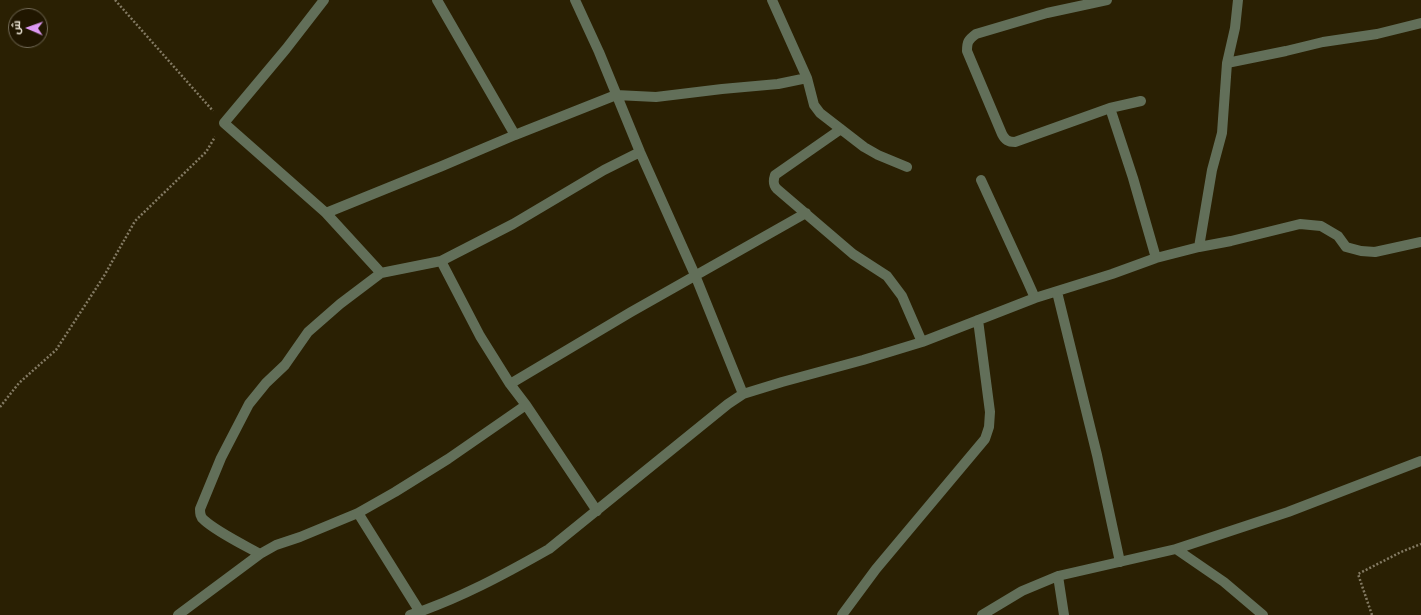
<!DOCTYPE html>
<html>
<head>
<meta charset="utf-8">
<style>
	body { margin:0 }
	#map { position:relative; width:1421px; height:615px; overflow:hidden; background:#2a2003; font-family:Signika,Cairo,sans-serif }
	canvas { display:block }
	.north { position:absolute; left:8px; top:8px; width:40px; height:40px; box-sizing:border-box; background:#201600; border:1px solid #726a56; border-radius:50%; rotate:272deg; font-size:11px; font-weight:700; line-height:16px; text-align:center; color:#eee7d7 }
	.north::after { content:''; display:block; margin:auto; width:14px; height:18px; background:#dd99f3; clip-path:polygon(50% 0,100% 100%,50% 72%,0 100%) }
</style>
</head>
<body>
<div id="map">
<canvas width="1421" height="615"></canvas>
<div class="north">ش</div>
</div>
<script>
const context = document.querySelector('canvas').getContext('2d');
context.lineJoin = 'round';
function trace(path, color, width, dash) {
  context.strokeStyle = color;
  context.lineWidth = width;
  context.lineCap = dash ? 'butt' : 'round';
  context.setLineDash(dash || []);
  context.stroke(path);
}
trace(new Path2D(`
	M115,0L213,111
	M0,407L19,383L56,350L104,276L135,221L206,152L215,137
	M1372,615L1358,574L1401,552L1421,544`), '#837a63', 2.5, [2, 2]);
trace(new Path2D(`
	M324,0L286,49L224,123L326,213L381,273L441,261L513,224L604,170L640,152
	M575,0L599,52L640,152L695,275L743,394
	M772,0L807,78L814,105L820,113L864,147L878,155L907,167
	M1107,0L1047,13L976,34C968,40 967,42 967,51L1002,134C1005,140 1008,142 1015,142L1110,108L1141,101
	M1227,63L1286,51L1323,42L1377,34L1421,23
	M1110,108L1133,178L1156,258
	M841,129L775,175C773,181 773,185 777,189L853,254L887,276L902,296L922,342
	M515,135L616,95L656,97L722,89L778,84L807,78
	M981,180L1027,280L1035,298
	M326,213L442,166L515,135L437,0
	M1199,247L1212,170L1222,133L1227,63L1235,28L1238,0
	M441,261L480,336L510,384L526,405L597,511
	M1057,292L1097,455L1120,562
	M510,384L631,312L806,213
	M358,513L420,612
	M1176,549L1288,512L1421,461
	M260,554C244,545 217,532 204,520C200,517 200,513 200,509L221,458L249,404L266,383L285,365L308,332L340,304L381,273
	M1058,576L1064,615
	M178,615L260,554L276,545L300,537L358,513L395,492L448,459L526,405
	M410,615C459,599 505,574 549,549L728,404L743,394L782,382L863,360L922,342L1035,298L1112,274L1156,258L1199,247L1231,241L1300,224L1321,226L1338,236L1346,247L1361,251L1375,252L1421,242
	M842,615L876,569L985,439L989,427L990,412L978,320
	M982,615L1022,591L1058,576L1176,549L1224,582L1263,615`), '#626f59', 10);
</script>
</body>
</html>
